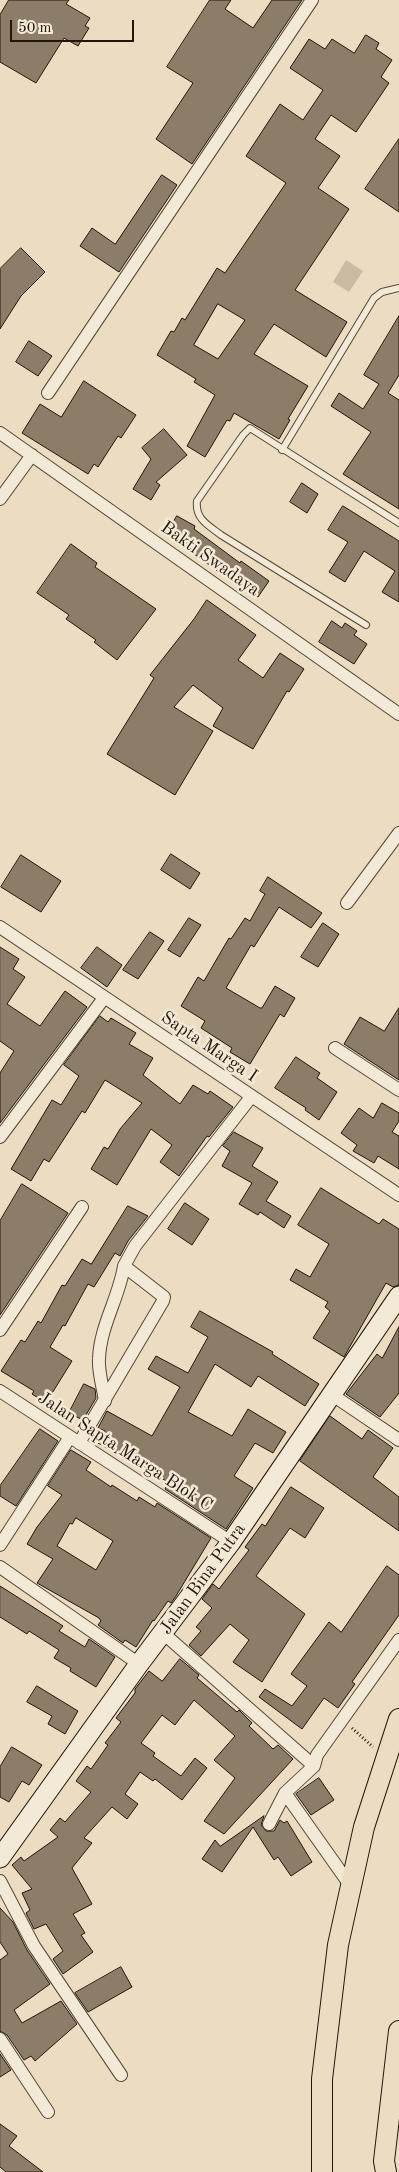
<!DOCTYPE html>
<html>
<head>
<meta charset="utf-8">
<style>
	body { margin:0 }
	#map { position:relative; width:399px; height:2172px; overflow:hidden; background:#ecddc2; font-family:"Old Standard TT",serif }
	canvas { display:block }
	.scale { position:absolute; left:10px; top:20px; width:124px; height:22px; box-sizing:border-box; border:2px solid #231508; border-top:0; padding-left:6px; font-size:15px; line-height:18px; white-space:nowrap; color:#231508; -webkit-text-stroke:4px #f3e9d7; paint-order:stroke }
</style>
</head>
<body>
<div id="map">
<canvas width="399" height="2172"></canvas>
<div class="scale">50 m</div>
</div>
<script>
const context = document.querySelector('canvas').getContext('2d');
context.lineJoin = 'round';
function fillPath(path, color) {
  context.fillStyle = color;
  context.fill(path, 'evenodd');
}
function trace(path, color, width, dash) {
  context.strokeStyle = color;
  context.lineWidth = width;
  context.lineCap = dash ? 'butt' : 'round';
  context.setLineDash(dash || []);
  context.stroke(path);
}
function drawText(font, color, halo, rows, align = 'center') {
  context.font = font + ' "Old Standard TT",serif';
  context.lineWidth = 5;
  context.setLineDash([]);
  context.textBaseline = 'middle';
  context.strokeStyle = halo;
  context.fillStyle = color;
  for (const [text, x, y, turn = 0] of rows) {
    context.save();
    context.translate(x, y);
    context.rotate((+turn || 0) * Math.PI / 180);
    context.textAlign = isNaN(turn) ? turn : align;
    if (halo) context.strokeText(text, 0, 0);
    context.fillText(text, 0, 0);
    context.restore();
  }
}
fillPath(new Path2D(`
	M346,260L363,271L349,292L333,282Z`), '#cabba2');
const building = new Path2D(`
	M9,0H69L66,4L90,18L85,26L89,28L78,46L64,38L36,83L0,62V15Z
	M210,0H231L225,9L253,28L272,0H302L192,164L156,139L193,83L167,67Z
	M366,35L379,43L376,49L392,60L381,77L389,83L356,132L331,115L315,139L340,156L318,188L349,209L295,290L347,322L326,357L274,324L254,354L308,386L288,419L290,420L279,439L234,413L230,421L227,420L205,457L187,446L215,395L194,382L196,379L157,355L171,331L174,332L182,318L185,320L217,268L225,273L286,183L246,156L280,104L303,120L323,90L290,68L309,39L325,49L332,39L354,53ZM218,304L245,320L218,359L194,345Z
	M399,139V212L365,189Z
	M162,175L177,185L119,272L80,246L92,228L115,244Z
	M21,248L45,272L21,296L0,329V269Z
	M399,316V375L388,393L399,400V509L343,474L371,432L331,406L339,393L363,409L379,384L364,375Z
	M29,341L52,356L38,376L16,362Z
	M84,381L136,415L121,438L118,436L98,467L94,464L88,474L22,433L40,404L61,417Z
	M164,429L187,455L156,482L160,485L151,500L133,489L151,459L142,448Z
	M302,483L318,494L307,513L290,502Z
	M343,506L399,541V602L382,592L395,571L364,551L345,582L329,572L348,542L328,530Z
	M177,516L195,526L194,529L240,563L241,561L269,581L258,597L223,575L186,548L187,546L167,534Z
	M71,544L97,563L95,567L156,609L117,660L94,642L96,640L66,619L69,615L37,593Z
	M207,600L256,635L238,660L263,678L280,653L304,669L289,692L287,691L253,749L213,726L223,708L193,685L174,707L213,731L175,795L107,754L154,678L150,675L194,619Z
	M332,621L342,628L345,623L357,631L354,635L367,644L354,664L319,642Z
	M171,854L200,873L190,889L161,870Z
	M21,855L61,881L41,912L1,887Z
	M268,877L322,913L311,928L279,907L254,947L251,945L226,988L260,1008H262L275,986L295,998L284,1017L280,1014L250,1064L230,1052L232,1048L201,1028L205,1021L181,1006L198,977L204,981L229,938L231,939L245,918L250,921L265,894L260,891Z
	M189,918L201,925L180,957L168,950Z
	M323,923L339,934L318,967L301,957Z
	M150,932L164,941L138,979L123,970Z
	M0,947L19,959L13,969L25,977L7,1004L40,1026L65,991L87,1007L0,1123V1073L14,1051L0,1041Z
	M97,947L122,965L107,987L81,968Z
	M399,1008V1080L344,1044L360,1017L384,1031Z
	M100,1016L108,1022L111,1018L136,1033L129,1044L153,1058L143,1075L180,1104L193,1085L208,1094L210,1091L233,1107L209,1137L207,1136L179,1176L160,1162L172,1145L151,1129L117,1185L91,1169L104,1147L108,1149L120,1129L142,1103L105,1080L85,1113L82,1111L49,1162L44,1159L31,1181L11,1169L52,1100L61,1105L79,1076L64,1065Z
	M296,1057L320,1073L317,1078L337,1092L319,1120L305,1110L306,1108L275,1088Z
	M382,1103L399,1113V1121L392,1132L399,1136V1169L378,1156L374,1163L353,1151L357,1145L341,1133L359,1108L373,1118Z
	M234,1132L263,1148L252,1166L278,1182L266,1201L291,1216L284,1228L260,1212L258,1215L239,1204L252,1183L222,1166L230,1151L223,1146Z
	M22,1184L68,1213L0,1315V1221Z
	M321,1188L379,1224L383,1219L399,1229V1285L393,1287L386,1283L344,1357L313,1338L330,1311L325,1307L328,1302L290,1280L296,1269L310,1277L329,1244L298,1225Z
	M185,1203L209,1219L192,1245L168,1229Z
	M128,1206L148,1216L128,1241L120,1256L115,1253L94,1287L88,1284L65,1326L63,1325L50,1347L72,1361L46,1403L32,1394L34,1391L1,1371L21,1340L25,1342L38,1321L41,1323L62,1285L65,1286L82,1259L91,1264Z
	M200,1311L273,1352L272,1354L319,1384L305,1406L258,1376L251,1387L215,1364L188,1412L232,1436L248,1409L286,1432L273,1453L255,1443L234,1476L253,1488L226,1529L165,1489L168,1482L98,1443L105,1431L98,1428L107,1411L152,1436L180,1387L148,1369L156,1356L188,1373L208,1337L191,1327Z
	M399,1327V1393L380,1417L346,1394L377,1354L382,1358Z
	M84,1384L95,1389L96,1398L83,1420L69,1413Z
	M330,1416L362,1439L368,1430L393,1448L373,1477L399,1497V1531L300,1461Z
	M40,1429L58,1441L16,1506L0,1496V1486Z
	M71,1450L91,1462L86,1470L111,1487L112,1485L137,1501L139,1497L155,1507L157,1503L211,1538L176,1596L171,1603L168,1601L154,1621L153,1620L136,1647L125,1640L123,1643L98,1625L101,1621L99,1618L37,1583L53,1559L27,1544L37,1527L62,1495L48,1486ZM76,1518L113,1541L96,1570L57,1546L70,1523L72,1524Z
	M291,1487L324,1508L305,1538L290,1528L256,1576L305,1614L262,1682L233,1662L249,1640L230,1624L201,1656L189,1645L201,1631L196,1627L212,1608L202,1599L213,1584L219,1589L249,1550L245,1547L262,1524L265,1526Z
	M387,1566L399,1575V1615L352,1682L355,1684L338,1708L324,1698L302,1729L259,1697L265,1689L292,1706L307,1686L291,1674L329,1622L341,1632Z
	M0,1586L63,1626L59,1631L85,1647L89,1639L115,1657L96,1687L70,1671L71,1668L54,1658L59,1650L29,1631L27,1634L0,1617Z
	M180,1659L199,1675L197,1678L237,1712L239,1710L252,1723L249,1726L273,1749L278,1745L293,1759L224,1834L204,1821L235,1778L214,1760L235,1736L194,1700L175,1725L162,1715L141,1743L155,1753L153,1756L181,1776L195,1758L207,1768L182,1800L155,1779L153,1781L140,1772L125,1794L138,1804L127,1819L112,1807L84,1838L92,1843L72,1868L92,1904L73,1914L85,1933L81,1935L93,1952L63,1974L53,1959L63,1951L46,1924L34,1929L26,1913L30,1910L22,1893L32,1889L12,1865L21,1857L24,1861L58,1837L50,1830L60,1818L65,1822L91,1792L76,1781L87,1766L91,1769L108,1745L105,1743L121,1722L116,1718L135,1693V1689L149,1671L162,1681Z
	M37,1686L78,1711L65,1734L48,1724L52,1716L27,1702Z
	M12,1747L42,1765L29,1785L22,1781L9,1802L0,1797V1767Z
	M319,1778L334,1800L311,1815L296,1794Z
	M264,1816L261,1825L266,1831H274L280,1820L284,1823L287,1821L312,1862L291,1876L278,1857L274,1860L253,1827L222,1872L202,1859L215,1840L220,1846Z
	M0,1908L13,1922L27,1950L50,1984L14,2010L22,2023L61,2001L77,2024L35,2061L31,2056L24,2060L7,2035L0,2031V1960L8,1954L0,1942Z
	M121,1967L132,1987L88,2012L75,1993Z
	M0,2054L11,2070L0,2077Z
	M0,2124L17,2136L9,2146L43,2172H6L0,2167Z`);
fillPath(building, '#8c7d69');
trace(building, '#231508', 1);
const lane = new Path2D(`
	M282,450L374,298L382,292L399,288
	M366,625L221,535C208,525 195,519 197,501L243,435L250,428L399,523`);
const street = new Path2D(`
	M48,393L312,0
	M0,433L399,714
	M0,499L32,455
	M347,903L399,833
	M0,927L399,1195
	M335,1048L399,1090
	M0,1137L104,998
	M0,1330L82,1207
	M0,1391L231,1542
	M331,1394L399,1440
	M105,1401C103,1387 98,1372 99,1359C100,1326 119,1298 124,1266
	M79,1443L163,1301L164,1297L124,1266L135,1246L251,1097
	M0,1545L70,1437
	M0,1567L139,1664
	M163,1633L314,1766
	M285,1793L350,1885
	M269,1824L285,1793L314,1766L317,1755L399,1640
	M0,1881L34,1946L121,2075
	M0,2039L48,2112`);
const secondary = new Path2D(`
	M0,1858L139,1664L231,1542L399,1296`);
const primary = new Path2D(`
	M322,2172V2079L338,1945L364,1827L399,1719
	M386,2172L384,2161L399,2031`);
trace(lane, '#554736', 8);
trace(street, '#554736', 14);
trace(secondary, '#231508', 21);
trace(primary, '#231508', 22);
trace(new Path2D(`
	M352,1728L373,1747`), '#231508', 3, [1, 2.5]);
trace(lane, '#f3e9d7', 6);
trace(street, '#f3e9d7', 12);
trace(secondary, '#f3e9d7', 19);
trace(primary, '#ecddc2', 20);
drawText('18px', '#231508', '#f3e9d7', [
	["Bakti Swadaya",210,559,35],
	["Sapta Marga I",209,1047,34],
	["Jalan Sapta Marga Blok C",125,1452,33],
	["Jalan Bina Putra",203,1579,-54]
]);
</script>
</body>
</html>
